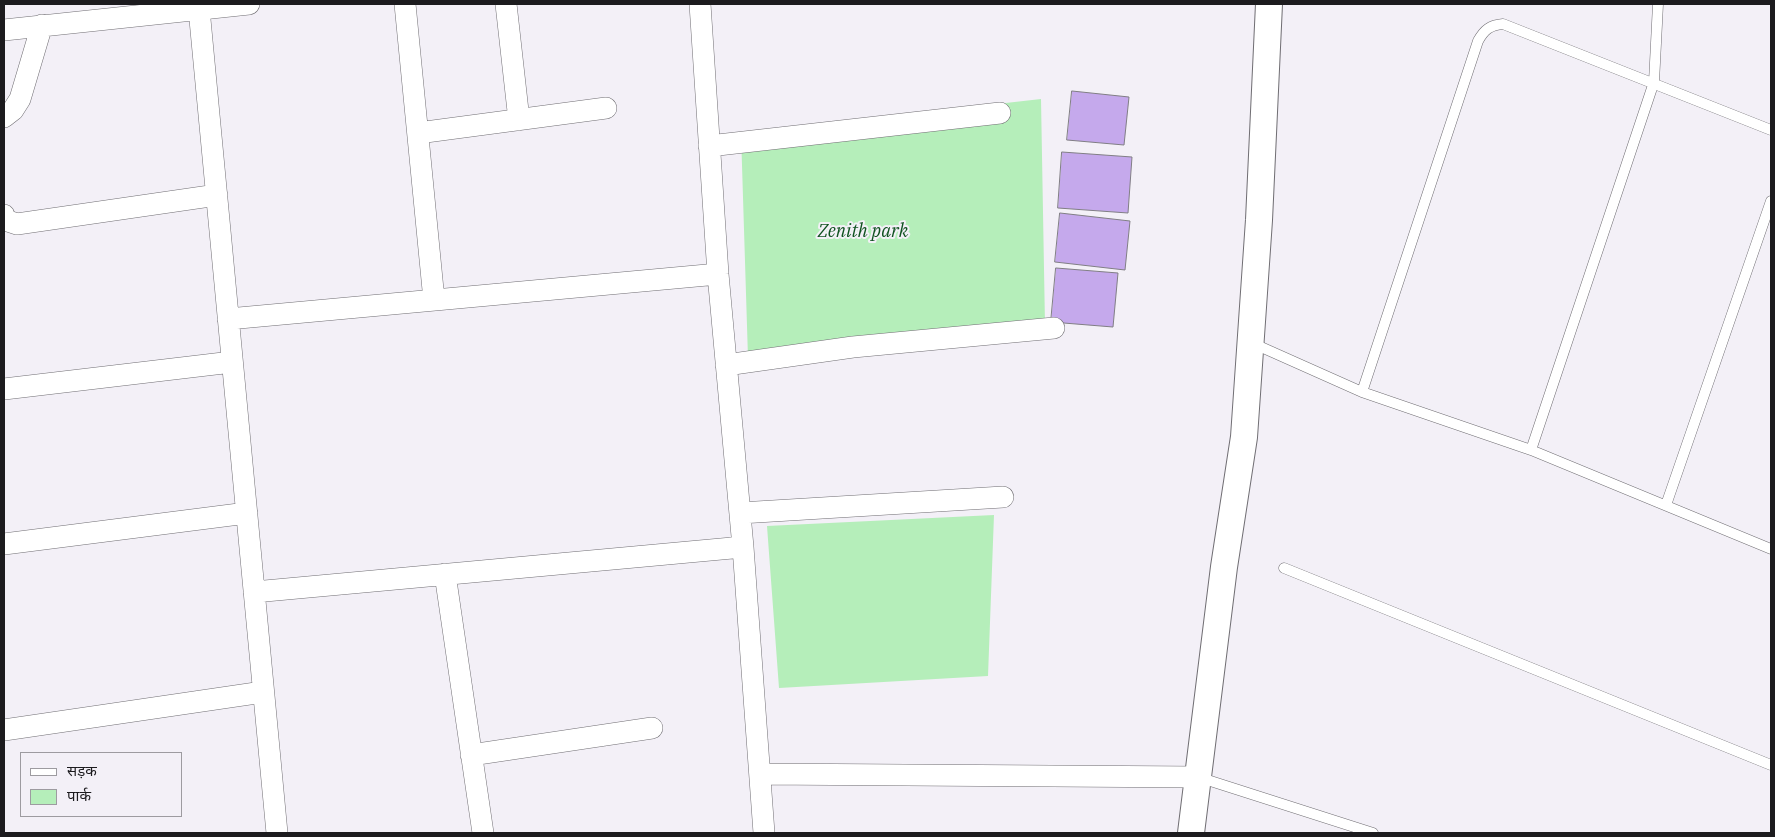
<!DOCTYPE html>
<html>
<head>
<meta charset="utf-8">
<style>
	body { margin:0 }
	#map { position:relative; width:1775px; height:837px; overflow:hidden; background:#f3f0f7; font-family:"IBM Plex Serif","Noto Sans Devanagari",serif }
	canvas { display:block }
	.frame { position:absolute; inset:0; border:5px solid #1c1b1e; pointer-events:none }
	.legend { position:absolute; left:20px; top:752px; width:162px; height:65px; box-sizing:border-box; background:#f3f0f7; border:1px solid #9d9ba0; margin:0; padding:6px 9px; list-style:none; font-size:15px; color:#1c1b1e }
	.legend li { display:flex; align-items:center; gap:10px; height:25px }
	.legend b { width:25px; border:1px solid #9d9ba0 }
</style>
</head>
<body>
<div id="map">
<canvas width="1775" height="837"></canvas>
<div class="frame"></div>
<ul class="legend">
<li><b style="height:6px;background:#fff"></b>सड़क</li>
<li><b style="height:14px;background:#b5eeba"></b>पार्क</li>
</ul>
</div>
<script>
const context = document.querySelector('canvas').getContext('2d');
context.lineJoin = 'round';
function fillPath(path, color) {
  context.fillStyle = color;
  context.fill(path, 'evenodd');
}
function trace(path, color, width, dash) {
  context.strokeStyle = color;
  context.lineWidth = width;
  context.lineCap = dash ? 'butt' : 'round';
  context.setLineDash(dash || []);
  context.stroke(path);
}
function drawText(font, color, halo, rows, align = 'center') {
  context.font = font + ' "IBM Plex Serif",serif';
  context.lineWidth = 4;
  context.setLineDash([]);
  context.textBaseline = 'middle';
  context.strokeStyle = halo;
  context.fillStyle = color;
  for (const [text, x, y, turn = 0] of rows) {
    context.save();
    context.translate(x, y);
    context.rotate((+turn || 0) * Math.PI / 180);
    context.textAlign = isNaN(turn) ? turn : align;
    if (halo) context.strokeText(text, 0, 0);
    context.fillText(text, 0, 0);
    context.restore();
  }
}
fillPath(new Path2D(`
	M1041,99L1045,325L748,358L741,133Z
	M994,515L988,676L779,688L767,526Z`), '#b5eeba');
const building = new Path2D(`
	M1072,91L1129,97L1124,145L1067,140Z
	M1062,152L1132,157L1128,213L1058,208Z
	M1060,213L1130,221L1125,270L1055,262Z
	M1056,268L1118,273L1113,327L1051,322Z`);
fillPath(building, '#c5a9ec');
trace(building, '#807e84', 1);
const service = new Path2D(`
	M1252,343L1362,392L1531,450L1771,549
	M1362,392L1478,41C1484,30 1490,25 1503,24L1771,130
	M1531,450L1654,82L1658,4
	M1666,505L1771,201
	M1284,568L1771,765
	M1198,777L1373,833`);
const minor = new Path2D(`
	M405,4L434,300
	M506,4L519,120
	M700,4L718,274L743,547L764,833
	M199,9L277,833
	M4,30L249,4
	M4,117L13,110L20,99L42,25
	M418,133L606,108
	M709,146L1000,113
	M4,215L5,220L17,224L217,195
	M228,319L718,274
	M726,365L853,347L1054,328
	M4,389L232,362
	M740,513L1003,497
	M4,544L247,513
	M445,574L483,833
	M254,592L743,547
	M4,730L263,692
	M471,755L652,728
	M760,774L1198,777`);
const tertiary = new Path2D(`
	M1191,833L1224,567L1244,437L1259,220L1269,4`);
trace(service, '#706e73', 11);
trace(minor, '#706e73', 22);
trace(tertiary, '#706e73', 28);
trace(service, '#fff', 10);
trace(minor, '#fff', 21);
trace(tertiary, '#fff', 26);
drawText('italic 18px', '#105220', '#f3f0f7', [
	["Zenith park",863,232]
]);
</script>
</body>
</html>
